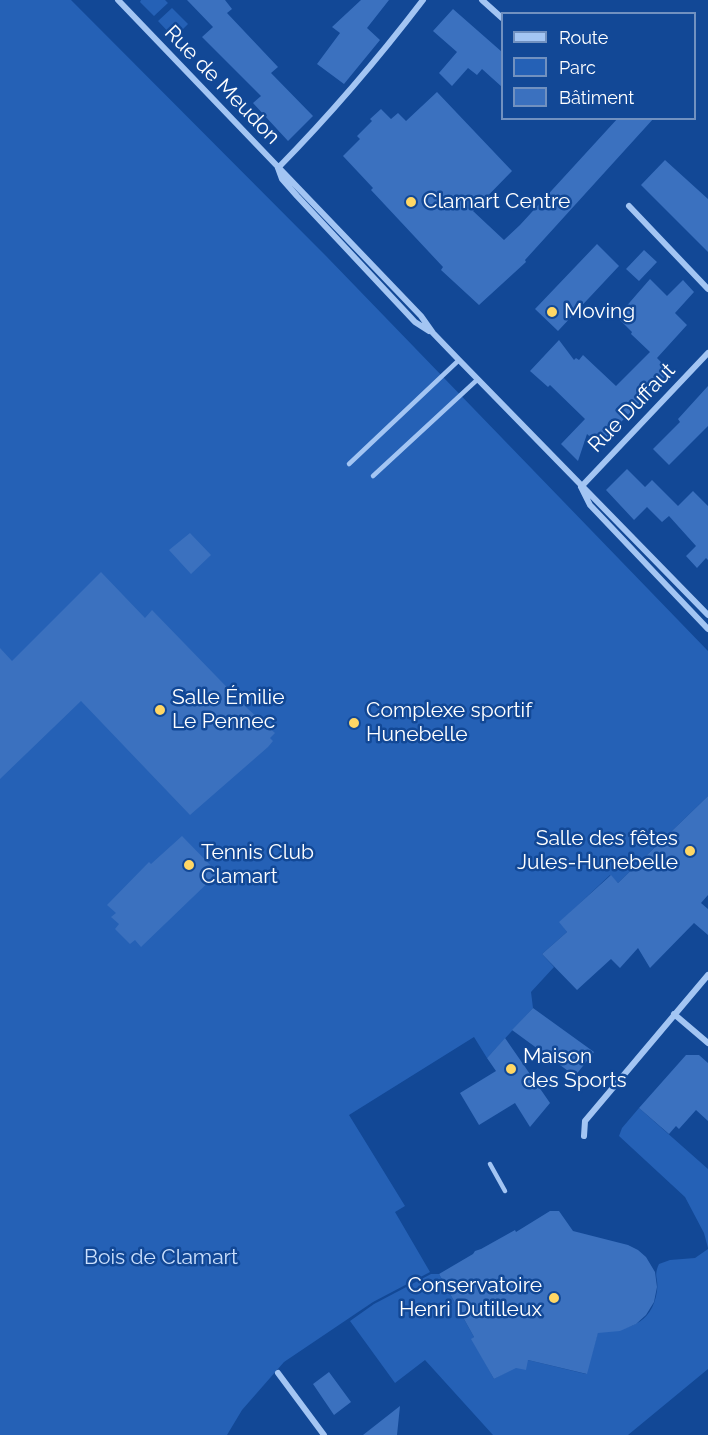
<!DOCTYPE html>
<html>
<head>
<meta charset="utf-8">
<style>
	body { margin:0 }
	#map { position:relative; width:708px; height:1435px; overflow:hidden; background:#124896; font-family:Raleway,sans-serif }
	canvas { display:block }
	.legend { position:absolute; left:501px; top:12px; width:195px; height:108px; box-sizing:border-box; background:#124896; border:2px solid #7191c0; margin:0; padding:8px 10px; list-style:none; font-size:18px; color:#fff }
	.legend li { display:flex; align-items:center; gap:12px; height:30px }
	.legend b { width:30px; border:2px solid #7191c0 }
</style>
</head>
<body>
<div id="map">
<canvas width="708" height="1435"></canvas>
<ul class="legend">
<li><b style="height:8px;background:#a3c5f3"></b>Route</li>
<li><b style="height:16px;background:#2561b6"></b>Parc</li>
<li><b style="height:16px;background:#3b71bf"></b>Bâtiment</li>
</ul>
</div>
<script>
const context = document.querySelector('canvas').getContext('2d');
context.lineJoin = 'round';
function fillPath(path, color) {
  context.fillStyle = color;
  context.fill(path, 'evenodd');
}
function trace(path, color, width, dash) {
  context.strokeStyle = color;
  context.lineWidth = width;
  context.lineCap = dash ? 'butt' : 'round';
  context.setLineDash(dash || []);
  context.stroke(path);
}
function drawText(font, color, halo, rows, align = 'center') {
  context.font = font + ' Raleway,sans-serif';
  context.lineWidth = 5;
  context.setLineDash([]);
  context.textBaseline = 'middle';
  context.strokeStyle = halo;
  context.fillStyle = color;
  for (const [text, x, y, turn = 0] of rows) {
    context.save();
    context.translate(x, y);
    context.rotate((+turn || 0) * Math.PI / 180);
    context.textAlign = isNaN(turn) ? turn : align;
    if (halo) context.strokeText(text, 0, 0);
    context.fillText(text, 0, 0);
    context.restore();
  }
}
fillPath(new Path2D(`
	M0,0H71L327,257L708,651V796L618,883L610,875L560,922L567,932L542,954L554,967L531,992L533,1008L487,1058L474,1037L349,1115L405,1206L395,1212L430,1272L373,1302L284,1362L242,1410L227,1435H0Z
	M141,0H165L168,3L154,16L140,2Z
	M172,8L188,24L174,38L158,21Z
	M639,1108L708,1169V1248L704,1233L685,1197L619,1136L622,1128Z
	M708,1249V1369L628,1435H493L425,1360L395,1383L350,1321L374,1304L431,1274H439L474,1337L472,1339L494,1379L528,1360L586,1374L598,1332C627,1330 652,1325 657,1291C659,1278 653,1277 659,1264L670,1260L695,1258Z`), '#2561b6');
fillPath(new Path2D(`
	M187,0H225L232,9L227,13L278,67L271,73L313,116L288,141L253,103L261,96L202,37L213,27Z
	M361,0H389L367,28L380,40L344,84L317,64L340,33L332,27Z
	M453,9L502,52V87L482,69L477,75L468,68L452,86L439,73L457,52L433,31Z
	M437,92L512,171L473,211L504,240L520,225L618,118H654L525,260L526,262L479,305L441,270L443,267L371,190L373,188L343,156L360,139L357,136L372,121L370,119L381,109L391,119L398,113L406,121Z
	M665,160L708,199V252L641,185Z
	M597,244L619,266L558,331L535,309Z
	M644,250L657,262L639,281L626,269Z
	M650,279L667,296L683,280L694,292L675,313L687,325L657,358L670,371L599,445L587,434L578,461L561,444L585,419L550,385L548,387L530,371L559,340L574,360L576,358L579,360L583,355L616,386L650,352L631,334L632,332L617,317Z
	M708,386V426L669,465L653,449L680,422L678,419Z
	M627,469L645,487L652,480L678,506L676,508L693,491L708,506V560L706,558L697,568L686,556L696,546L669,516L662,522L647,507L634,520L606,490Z
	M190,533L211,555L191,574L169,550Z
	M101,572L145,618L152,610L248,709L275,733L270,738L273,741L268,747L190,815L81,701L0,779V648L12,661Z
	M708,796V895L701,903L708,909V935L694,923L650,968L638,948L620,968L611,959L577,990L542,954L567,932L559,922L611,875L618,883Z
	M182,836L218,873L141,947L135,940L130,944L115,929L119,924L111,917L116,913L107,905L149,862L151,864Z
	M533,1008L594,1052L575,1076L512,1030Z
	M505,1038L550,1103L530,1127L515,1103L479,1125L460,1093L496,1071L487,1058Z
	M686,1055H699L708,1063V1121L696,1110L679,1129L676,1126L669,1134L639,1108Z
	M550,1211H559L573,1231L628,1245L638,1250L646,1257L655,1272L657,1287L654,1302L646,1315L636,1324L620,1331L598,1333L587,1374L528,1360L526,1370L516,1368L494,1379L471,1339L474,1337L439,1274L473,1254L475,1251L481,1249L515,1230L516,1232Z
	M329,1372L351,1402L334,1415L313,1384Z
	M400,1406L397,1435H363Z`), '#3b71bf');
trace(new Path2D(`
	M349,464L459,360
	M373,476L478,379
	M490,1164L505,1191`), '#a3c5f3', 4.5);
trace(new Path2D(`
	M118,0L421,316L433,333L459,360L708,615
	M482,0L502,18
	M278,168L282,179L297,196L415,322L429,331
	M278,168C330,115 378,59 423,0
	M629,206L708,289
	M581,487L590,505L708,629
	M581,487L708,353
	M674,1014L708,1043
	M584,1136L585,1121L708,975
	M278,1373L324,1435`), '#a3c5f3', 6);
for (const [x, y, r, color] of [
	[411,202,6,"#ffd765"],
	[552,312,6,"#ffd765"],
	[160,710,6,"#ffd765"],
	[354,723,6,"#ffd765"],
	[690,851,6,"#ffd765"],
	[189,865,6,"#ffd765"],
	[511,1069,6,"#ffd765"],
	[554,1298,6,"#ffd765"]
]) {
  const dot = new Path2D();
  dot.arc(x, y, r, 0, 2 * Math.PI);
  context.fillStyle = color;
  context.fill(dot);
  trace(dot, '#124896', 2);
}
drawText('21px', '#fff', '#124896', [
	["Rue de Meudon",222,85,46],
	["Rue Duffaut",632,408,-46]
]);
drawText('21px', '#fff', '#124896', [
	["Clamart Centre",423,202],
	["Moving",564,312],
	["Salle Émilie",172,698],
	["Le Pennec",172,722],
	["Complexe sportif",366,711],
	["Hunebelle",366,735],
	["Salle des fêtes",678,839,"right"],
	["Jules-Hunebelle",678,863,"right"],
	["Tennis Club",201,853],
	["Clamart",201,877],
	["Maison",523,1057],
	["des Sports",523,1081],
	["Conservatoire",542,1286,"right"],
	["Henri Dutilleux",542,1310,"right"]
], 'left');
drawText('21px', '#cbe0fd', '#124896', [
	["Bois de Clamart",161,1258]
]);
</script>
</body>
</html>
